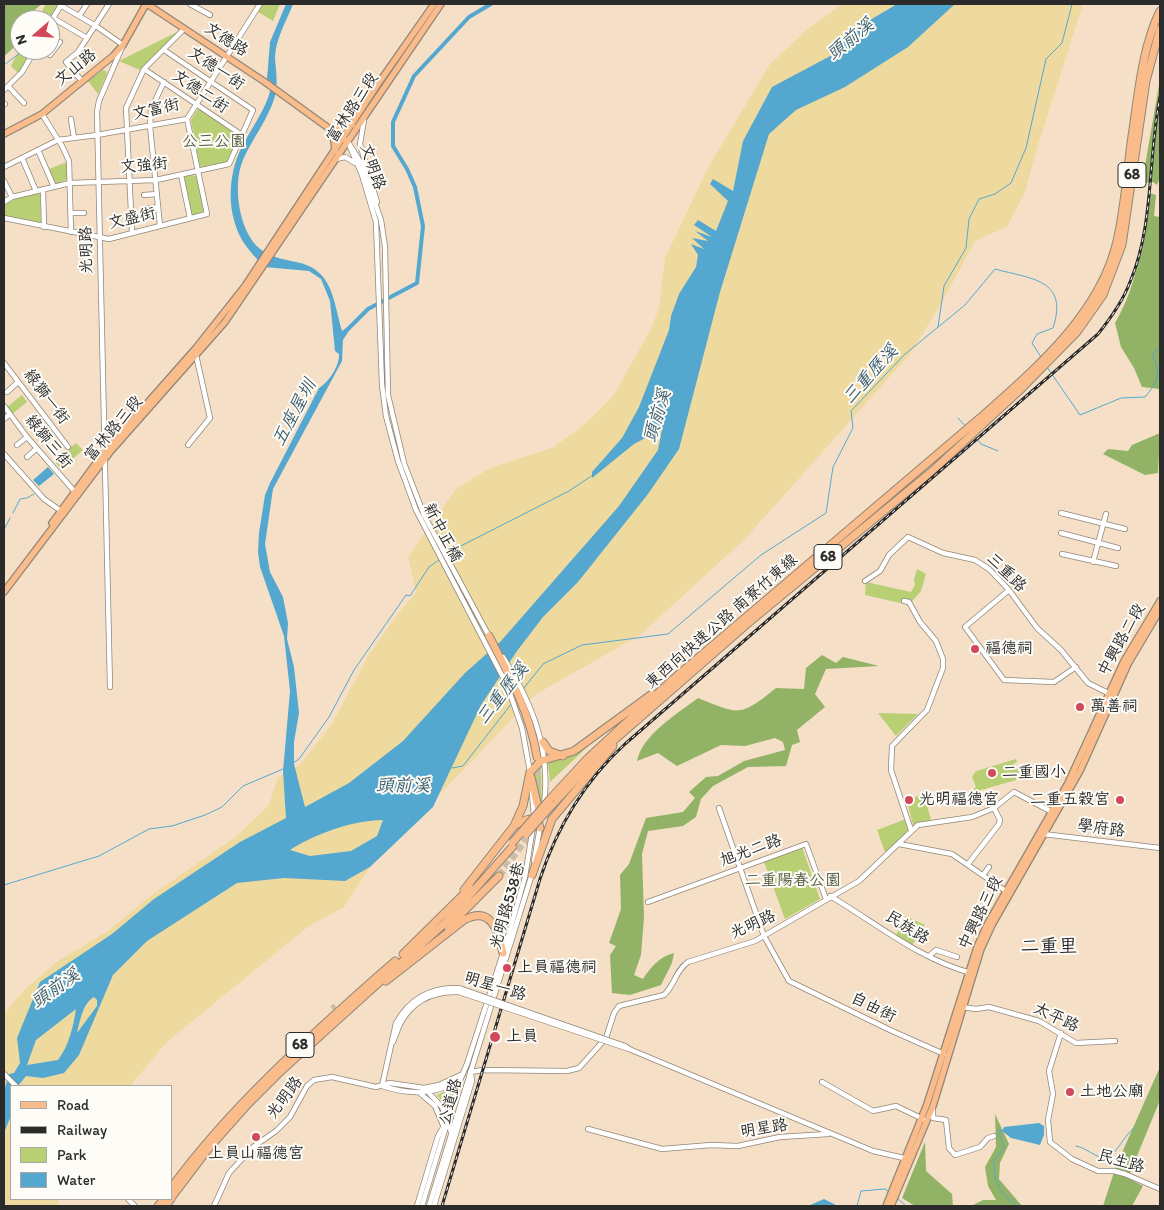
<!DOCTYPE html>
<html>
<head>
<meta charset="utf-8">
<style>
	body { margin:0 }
	#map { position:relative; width:1164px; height:1210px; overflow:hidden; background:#f5e0c7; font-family:Itim,sans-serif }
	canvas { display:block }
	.frame { position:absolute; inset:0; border:5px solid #2b2b2b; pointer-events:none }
	.legend { position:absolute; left:10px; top:1085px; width:162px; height:115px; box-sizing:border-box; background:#fdfcf7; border:1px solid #a9a8a5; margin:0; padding:6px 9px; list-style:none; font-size:15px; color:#2b2b2b }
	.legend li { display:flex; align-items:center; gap:10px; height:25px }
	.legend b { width:25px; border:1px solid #a9a8a5 }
	.north { position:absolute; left:10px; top:10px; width:50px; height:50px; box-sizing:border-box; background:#fdfcf7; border:1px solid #a9a8a5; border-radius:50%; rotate:251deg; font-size:14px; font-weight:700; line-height:20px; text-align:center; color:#2b2b2b }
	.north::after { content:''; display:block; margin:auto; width:18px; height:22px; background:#d1495b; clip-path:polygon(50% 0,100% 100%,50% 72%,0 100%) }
</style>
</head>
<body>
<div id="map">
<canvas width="1164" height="1210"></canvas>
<div class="frame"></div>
<ul class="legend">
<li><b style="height:6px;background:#f9bc8a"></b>Road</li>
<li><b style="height:6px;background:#2b2b2b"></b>Railway</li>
<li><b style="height:14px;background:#b8cf74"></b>Park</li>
<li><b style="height:14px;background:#54a8cf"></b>Water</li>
</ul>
<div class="north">N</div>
</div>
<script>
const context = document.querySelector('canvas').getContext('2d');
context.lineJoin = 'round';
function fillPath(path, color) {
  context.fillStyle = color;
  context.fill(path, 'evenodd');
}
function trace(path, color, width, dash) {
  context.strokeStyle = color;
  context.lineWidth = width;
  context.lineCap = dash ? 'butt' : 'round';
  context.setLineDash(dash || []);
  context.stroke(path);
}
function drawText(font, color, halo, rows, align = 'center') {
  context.font = font + ' Itim,"LXGW WenKai TC",sans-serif';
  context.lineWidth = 4;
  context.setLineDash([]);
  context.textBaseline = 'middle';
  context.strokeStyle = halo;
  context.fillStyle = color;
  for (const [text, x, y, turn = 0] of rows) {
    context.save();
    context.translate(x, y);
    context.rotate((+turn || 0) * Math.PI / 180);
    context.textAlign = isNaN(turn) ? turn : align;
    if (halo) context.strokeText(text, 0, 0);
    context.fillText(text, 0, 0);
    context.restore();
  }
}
fillPath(new Path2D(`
	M46,4H61L50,20H37Z
	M263,4H280L273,21L258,12Z
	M179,31L140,70L119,61Z
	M20,49L34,50L19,74L11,66Z
	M103,70L106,71L107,74L98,94L88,81Z
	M200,109L238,136L227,162L200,167L191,120L197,110Z
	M67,162L68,179L56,184L49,169Z
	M193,175L197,177L204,211L193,216L190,214L183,180L185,176Z
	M40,193L41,224L4,217V205L15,199Z
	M22,395L27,402L12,414L7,407Z
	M76,443L83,450L61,469L54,461Z
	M917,569L926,574L921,591L909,605L865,595L866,582L911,592L915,585L914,580Z
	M878,713L918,714L896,736Z
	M600,735L550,782L548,763L564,757Z
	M1016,759L1017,762L1013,764L1019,772L1016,780L974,792V788L976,787L972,777L976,771Z
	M541,765L542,811L533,773Z
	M924,794L931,820L913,825L908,805L914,803L912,798Z
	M906,819L909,829L886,855L877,830Z
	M802,847L820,899L785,919L764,862Z
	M906,916L925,925L911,947L895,937Z
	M451,1088L453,1090L447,1108L437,1095Z`), '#b8cf74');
fillPath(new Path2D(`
	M4,4H42L28,15L26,20H20C20,38 18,46 4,56Z
	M1160,79V178L1157,185L1153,182L1142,183Z
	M1149,193L1156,195L1154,216L1160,217V389L1142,387L1134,368L1121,347L1115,323C1138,284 1144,237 1149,193Z
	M1160,433L1158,473L1145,475L1103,454L1108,449L1128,451L1132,445Z
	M822,655L836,663L843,657L879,666L826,669L815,694L825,707L797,730L800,742L792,745L786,766L748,767L713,786L701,799L696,817L683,826L648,831L642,854L644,917L641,955L634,975L643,979C651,967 659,957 674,953L672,963L661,985L630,995L612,993L610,955L616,946L609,943L621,909L620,875L629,864L646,818L683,812L695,798L689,792L706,777L718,776L744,761L785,750L783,742L775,738L745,746L721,745L677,766L658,753L637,761C642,735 678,713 698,698C740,715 740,717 776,688L804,689L806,668Z
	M1160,1067V1100L1128,1178L1143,1186L1132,1206H1103L1116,1166Z
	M995,1114L1009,1144L1000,1163L999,1179L1022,1206H971L983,1200H996L988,1186L985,1167L996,1147Z
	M925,1142L926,1171L952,1194L953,1206H915L902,1198Z`), '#92b266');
fillPath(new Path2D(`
	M842,4H1083L1038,145L1025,192L1007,227L975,241L941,304L910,354L745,539L640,635L535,695L370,867L344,907L309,926L168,1041L130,1086H11V1199H58L59,1206H4V1014L24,990L58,961L108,931L153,894L237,836L269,805L278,777L300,765L333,722L367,658L397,615L416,592L408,557L456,489L490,468L554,447L587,422L613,396L651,329L659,308L665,258L709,166L770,64L809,28Z`), '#eeda9e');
fillPath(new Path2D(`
	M286,4H293C287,20 275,40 275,58C276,71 278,82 275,96C269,118 252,139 243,160C232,185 239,232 260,249C271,257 282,259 296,262C333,269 333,300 342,331L350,325V329L343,340L342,361L273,489L265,544L270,572L283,597L288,623L287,639L294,667L299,713L294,742V764L305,807L349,783L403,741L465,673L501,641L619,506L658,450L662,429L634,444L592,478V472L622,438L639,407L669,330L671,316L679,294L696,267L698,255L691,244L704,249L692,238L708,241L695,231L712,237L694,225L698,220L716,231L728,201L710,184L713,179L733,191L743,141L772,87L834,54L855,29L897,4H955L908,47L845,87L796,110L769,134L720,292L679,449L648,494L578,582L543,617L517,651L481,705L433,807L370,867L345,881L284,878L237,883L147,941L113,975L79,1055L64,1073L43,1078L26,1076L18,1086H11L10,1118L4,1133V1091L9,1074L14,1073L20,1063L17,1038L40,982L112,934L154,899L240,842L286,818L283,771L290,691L284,636L260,567L258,552L259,533L265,495L270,483L319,388C329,382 340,365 339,354L335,351L330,301L321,279L309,271L264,267C257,259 248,250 242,240C225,209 228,170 245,141C256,121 269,104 272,82L267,79L270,42ZM383,820L377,836L351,851L310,856L290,850C315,834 353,820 383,820ZM94,997L97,1000V1006L77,1033C80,1021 83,1003 94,997ZM76,1009C73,1028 69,1045 58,1060L27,1065L36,1040Z
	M48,467L54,474L39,486L33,480Z
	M1039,1123L1044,1126V1135L1040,1145L1011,1138L1002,1131L1004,1127Z
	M824,1199L838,1206H808Z`), '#54a8cf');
trace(new Path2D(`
	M46,20L49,15
	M4,65L24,50
	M938,327L944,286L966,248L969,219L979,199L995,194L1011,183L1026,148L1046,59L1062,43L1072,4
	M1047,367L1080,415L1121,398L1145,397C1159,380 1161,375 1152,354L1160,348
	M958,418L966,427
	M974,435L981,444L998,451
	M13,513L20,499L27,498L34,494
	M4,530L10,518
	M447,553L569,491L593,475
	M524,688L543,664L582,645L668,634L761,555L826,513L833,467L853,428L851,411L904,355L965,305L995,269C1031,279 1069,279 1053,328L1037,334L1032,343L1041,357
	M293,763L299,759L329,717L354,670L406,595L410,596L429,567L440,559
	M452,768L463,766L512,703
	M4,885L99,856L149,829L172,826L205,815L222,807L243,786L283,769
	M1002,1131L998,1130L1004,1147L994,1161C994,1184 999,1192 1017,1206
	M1076,1146C1085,1148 1089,1152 1097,1156C1114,1165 1122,1136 1134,1128
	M898,1199L906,1206
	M857,1206L861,1191L885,1189L890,1192`), '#54a8cf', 1);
trace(new Path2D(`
	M347,330L368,309L417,283L423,226L415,187L407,169L393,146V122L414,76L469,17L491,4`), '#54a8cf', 4);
trace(new Path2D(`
	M332,1005L339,1014`), '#cdbca8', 4.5, [4.5, 2]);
trace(new Path2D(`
	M535,817L537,763
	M499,876L534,828`), '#cdbca8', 7, [7, 3.5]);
const minor = new Path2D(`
	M190,4L210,15
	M60,5L96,26L123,45L99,101L97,112L110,687
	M79,16L87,4
	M53,18L87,38
	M50,23L61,5
	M50,55L60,42
	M144,69L242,135
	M81,80L66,62L78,52L109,4
	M8,86L24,103
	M4,90L22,72L35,50
	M4,105L5,104
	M42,114L62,146L69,161L71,232
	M71,119L74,138
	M364,120L360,144L377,202
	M348,142L361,163L381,220L385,247L388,395L404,463L424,515L490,638
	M348,142L362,175L376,222L382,385L386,416L398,461L416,510L507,685L522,728L530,772
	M38,150L54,187
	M22,158L36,191
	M336,159L345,157L355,163
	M4,167L58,140L97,135L187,119L260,4
	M181,175L190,218
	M4,181L12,197
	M43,189L44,227
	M144,195L157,194
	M4,202L12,197L70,183L156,180L229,164L253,110L164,50
	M145,209L158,207
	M71,213H84
	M4,218L109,239L207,214L187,119
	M160,226L150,126L151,109L164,82
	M132,232L126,108L144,69L184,29
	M4,363L68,447
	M7,392L18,382
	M4,406L27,437L75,492
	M4,419L10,414
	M17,445L27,437
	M188,445L210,418L196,355
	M4,454L44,499L64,513
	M27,457L36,449
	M1061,513L1125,529
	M1061,533L1118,548
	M1062,554L1116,566
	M1093,562L1106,514
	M865,581L880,571L889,555L908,537L943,553L975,560L989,569L1009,590L1037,628L1061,650L1088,683L1110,694
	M1009,590L965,627L1004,680L1054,682L1076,667
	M904,601L909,602L920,622L936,641L943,659V668L927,710L892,746L891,770L911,830
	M503,657C532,703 551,749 544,805
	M532,792L534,817
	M719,808L764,936L789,981L890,1030L944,1054
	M1043,834L1160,848
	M899,844L952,854L1007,892
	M534,861L540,827
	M968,864L999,824L1000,820L994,808
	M983,875L989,867
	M830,896C876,923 919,959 971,973
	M648,902L806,844L826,899
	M929,956L936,950L957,957
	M962,1007L976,1009L989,1007L1039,1021L1076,1043L1115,1041
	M1061,1033L1049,1071L1053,1094L1048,1120L1050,1142L1072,1159L1098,1171H1114L1125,1174L1160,1189
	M393,1042L400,1024
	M629,1049L873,1151L908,1159
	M470,1072L483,1070L567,1071L579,1068L606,1038L614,1013L619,1006L664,995C675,985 675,971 688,962L755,941L859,881L918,825L972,817L994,808L1014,792L1052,812
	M4,1074L16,1086
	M822,1082L873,1111L896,1106L923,1119
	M382,1086C410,1095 435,1095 460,1080
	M382,1086L396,1023
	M428,1092L442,1107L451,1132
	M421,1094L435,1106L443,1125
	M933,1110V1118L946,1120L949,1148L955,1155L980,1147L988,1138L994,1136
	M588,1129L662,1149L711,1145L738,1146L780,1137L828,1134
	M128,1199L135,1206
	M214,1206L229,1173L253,1147L276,1131L290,1117L307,1086L314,1080L332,1077L376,1087L390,1083L424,1088L439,1085L463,1074
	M417,1206L438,1136L447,1121
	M422,1206L460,1080L467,1064L505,947L525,877L533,827
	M429,1206L532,874
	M434,1206L472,1081L471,1073`);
const major = new Path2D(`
	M147,4L265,82L345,140
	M4,134L42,114L113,56L123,45L146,4
	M335,151L334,141L330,129L352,125
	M52,523L104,452L196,348L245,286L378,84L434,4
	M4,592L110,452L225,322L441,4
	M886,1206L927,1104L977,947L988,923L1068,783L1124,661L1160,601
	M891,1206L933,1106L981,949L992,925L1080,771L1128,664L1160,610`);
const highway = new Path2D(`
	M489,636C509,675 530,712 537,757
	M543,742L549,751L563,756
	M531,777L537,803L544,814
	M551,798L588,758L671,681L980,418C1034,370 1100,315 1117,241C1125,207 1127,171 1132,136C1138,97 1142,47 1160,11
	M552,805L604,749L747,624L931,472L1018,392L1077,332L1103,295L1122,245L1146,81L1160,29
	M514,826C522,822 529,816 538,821L540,828
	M532,875L552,819L613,746
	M464,890L514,826L523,806L530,772L541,761L574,751L652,694
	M448,927L499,876
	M403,954L470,888
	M386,981L464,920C492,905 498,932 503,953
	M171,1188C235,1101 315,1032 395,961
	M171,1198L209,1148L248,1104L279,1073L445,923L513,846
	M158,1206L164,1199
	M165,1206L171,1199`);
trace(minor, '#908679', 6);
trace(major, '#908679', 8);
trace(highway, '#908679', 9);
trace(minor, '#fff', 4.5);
trace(major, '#f9bc8a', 5.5);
trace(highway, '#f9bc8a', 7);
const rail = new Path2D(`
	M442,1206L540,879C557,827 584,782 625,744L1098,334C1110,319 1123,301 1130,282C1154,226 1148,156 1160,97`);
trace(rail, '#2b2b2b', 3);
trace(rail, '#fdfcf7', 1, [4]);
const minorBridge = new Path2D(`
	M396,1023C410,998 431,987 459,988L625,1046L629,1049
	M400,1024C412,1001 433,991 459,992L629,1049`);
const highwayBridge = new Path2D(`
	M526,834L552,805
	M512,843L551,798`);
trace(minorBridge, '#908679', 6, []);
trace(highwayBridge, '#908679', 9, []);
trace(minorBridge, '#fff', 4.5);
trace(highwayBridge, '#f9bc8a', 7);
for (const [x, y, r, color] of [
	[975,649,5,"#d1495b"],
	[1080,707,5,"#d1495b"],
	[992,773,5,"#d1495b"],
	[909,800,5,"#d1495b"],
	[1120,800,5,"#d1495b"],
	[507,968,5,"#d1495b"],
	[495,1037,6,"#d1495b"],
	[1070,1092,5,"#d1495b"],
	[256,1137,5,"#d1495b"]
]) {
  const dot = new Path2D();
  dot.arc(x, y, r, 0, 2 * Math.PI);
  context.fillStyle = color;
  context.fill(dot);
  trace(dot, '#fdfcf7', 2);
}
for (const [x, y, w] of [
	[1132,175,28],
	[828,557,28],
	[300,1045,28]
]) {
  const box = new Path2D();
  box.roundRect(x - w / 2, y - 12.5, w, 25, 4);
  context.fillStyle = '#fdfcf7';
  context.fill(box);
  trace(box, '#2b2b2b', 1);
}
drawText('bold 15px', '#2b2b2b', null, [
	["68",1132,175],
	["68",828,557],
	["68",300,1045]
]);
drawText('16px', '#2b2b2b', '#fdfcf7', [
	["文德路",226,40,33],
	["文山路",76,68,-39],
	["文德一街",216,69,34],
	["文德二街",200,92,34],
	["富林路三段",353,108,-57],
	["文富街",156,110,-13],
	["文強街",144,166,-5],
	["文明路",372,167,71],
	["文盛街",132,219,-13],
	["光明路",87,250,-91],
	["綠獅一街",46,397,53],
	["富林路三段",114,429,-50],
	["綠獅三街",48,442,51],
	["新中正橋",442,533,62],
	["三重路",1006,573,44],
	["東西向快速公路 南寮竹東線",722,622,-41],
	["中興路二段",1122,640,-61],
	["學府路",1101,829,7],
	["旭光二路",751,851,-20],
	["光明路538巷",508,906,-74],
	["中興路三段",981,913,-64],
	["光明路",753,925,-24],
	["民族路",907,928,32],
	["明星一路",495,987,17],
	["自由街",873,1008,26],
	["太平路",1056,1018,25],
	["光明路",285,1098,-53],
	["公道路",451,1102,-75],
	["明星路",764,1129,-9],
	["民生路",1121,1162,16]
]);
drawText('16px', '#555c41', '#fdfcf7', [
	["公三公園",214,142],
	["二重陽春公園",793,881]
]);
drawText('16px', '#2b2b2b', '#fdfcf7', [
	["福德祠",985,649],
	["萬善祠",1090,707],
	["二重國小",1002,773],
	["光明福德宮",919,800],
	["二重五穀宮",1110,800,"right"],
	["上員福德祠",517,968],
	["上員",506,1037],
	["土地公廟",1080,1092],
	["上員山福德宮",256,1154,"center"]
], 'left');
drawText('italic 18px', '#3b5d6d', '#fdfcf7', [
	["頭前溪",851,40,-39],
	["三重歷溪",871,375,-48],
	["五座屋圳",295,413,-62],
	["頭前溪",658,416,-73],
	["三重歷溪",503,694,-52],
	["頭前溪",403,786],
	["頭前溪",56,989,-35]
]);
drawText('19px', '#2b2b2b', '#fdfcf7', [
	["二重里",1049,947]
]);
</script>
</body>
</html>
